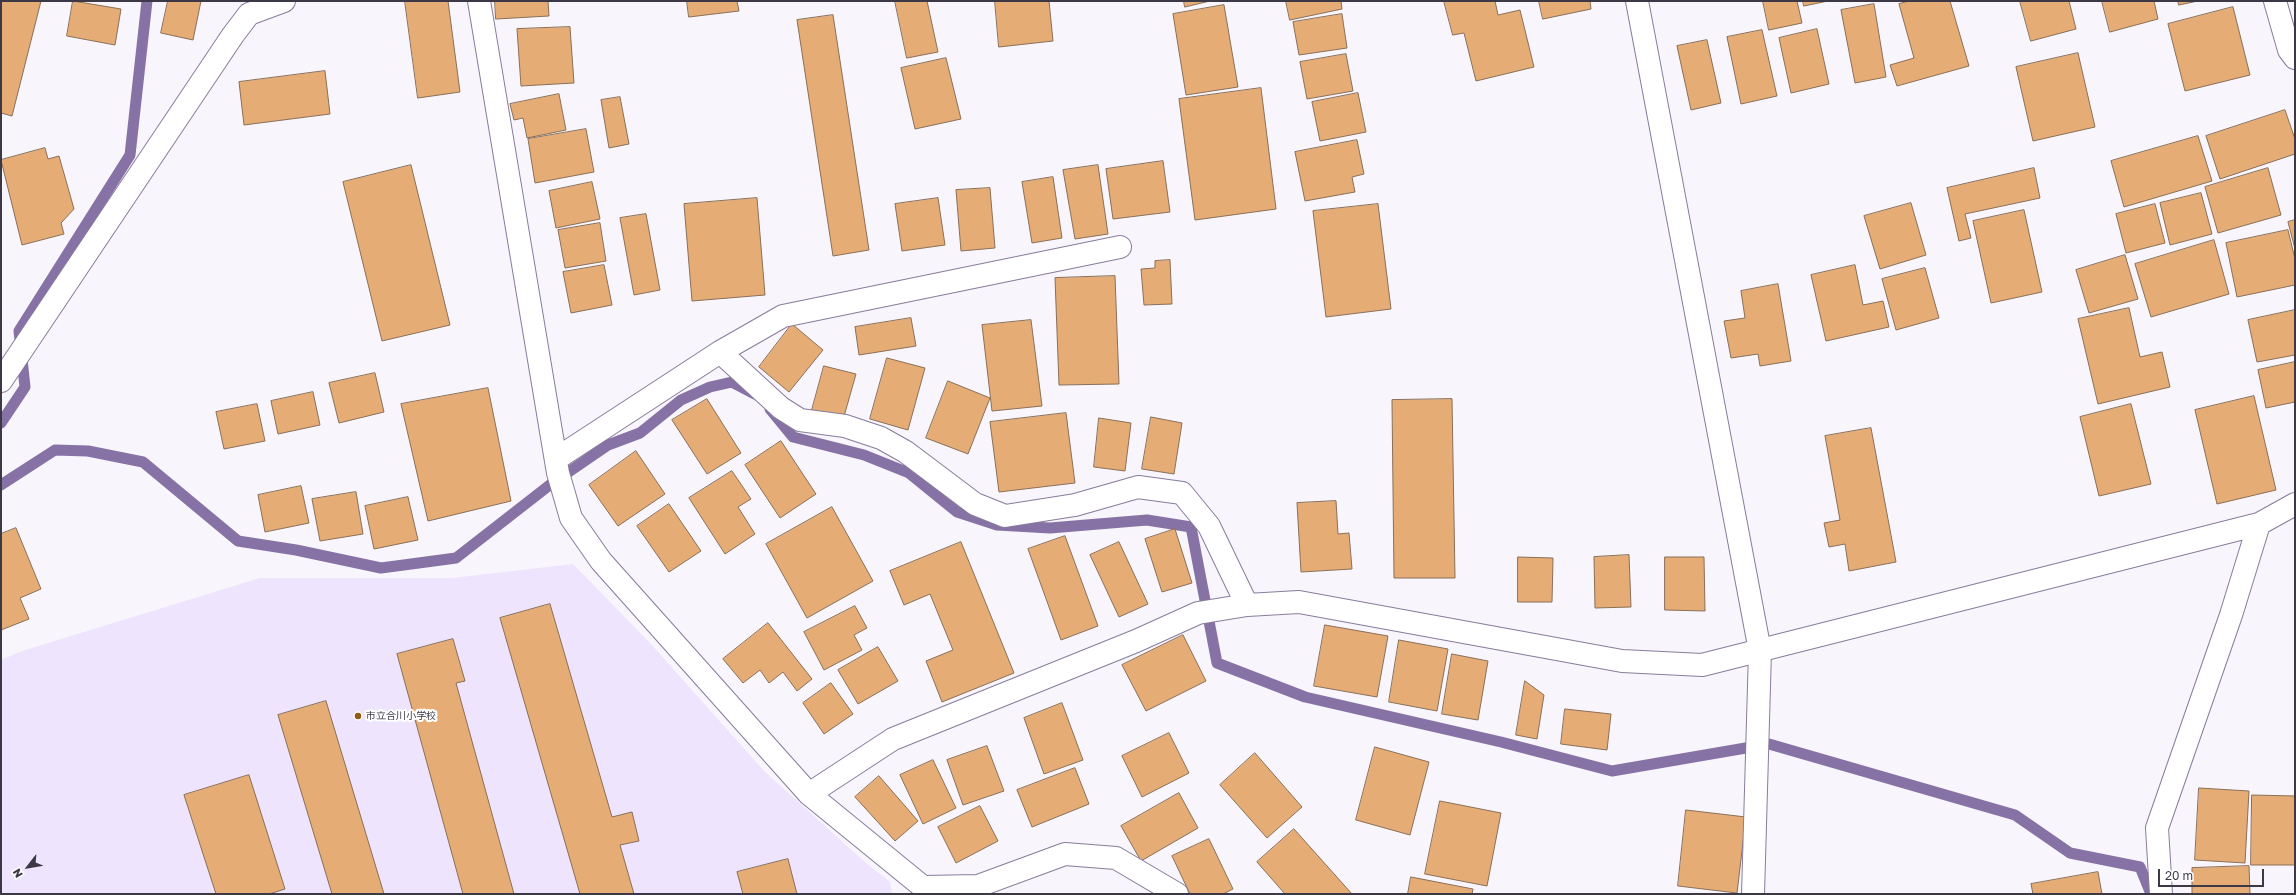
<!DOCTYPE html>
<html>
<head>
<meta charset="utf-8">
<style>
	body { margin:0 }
	#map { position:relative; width:2296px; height:895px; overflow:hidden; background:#f8f5fc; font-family:"Golos Text",sans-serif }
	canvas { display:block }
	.frame { position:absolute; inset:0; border:2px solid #3d3846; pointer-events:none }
	.north { position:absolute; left:8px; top:847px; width:40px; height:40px; -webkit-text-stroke:3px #fff; paint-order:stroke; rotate:239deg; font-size:11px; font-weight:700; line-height:16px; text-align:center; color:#3d3846 }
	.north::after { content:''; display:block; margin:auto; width:14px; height:18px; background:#3d3846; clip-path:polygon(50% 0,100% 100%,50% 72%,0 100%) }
	.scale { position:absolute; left:2158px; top:869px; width:106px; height:18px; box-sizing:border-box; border:2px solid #3d3846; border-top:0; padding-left:5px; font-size:12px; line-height:14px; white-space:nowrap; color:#3d3846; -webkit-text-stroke:3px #fff; paint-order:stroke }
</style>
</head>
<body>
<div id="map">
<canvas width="2296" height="895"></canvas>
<div class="frame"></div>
<div class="north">N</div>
<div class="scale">20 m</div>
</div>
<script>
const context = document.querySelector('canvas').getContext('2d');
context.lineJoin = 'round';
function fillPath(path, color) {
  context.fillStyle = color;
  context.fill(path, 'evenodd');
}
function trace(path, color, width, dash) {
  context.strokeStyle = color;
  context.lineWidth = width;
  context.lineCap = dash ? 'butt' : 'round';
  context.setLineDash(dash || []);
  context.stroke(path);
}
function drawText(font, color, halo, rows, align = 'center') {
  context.font = font + ' "Golos Text","Noto Sans JP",sans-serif';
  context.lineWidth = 4;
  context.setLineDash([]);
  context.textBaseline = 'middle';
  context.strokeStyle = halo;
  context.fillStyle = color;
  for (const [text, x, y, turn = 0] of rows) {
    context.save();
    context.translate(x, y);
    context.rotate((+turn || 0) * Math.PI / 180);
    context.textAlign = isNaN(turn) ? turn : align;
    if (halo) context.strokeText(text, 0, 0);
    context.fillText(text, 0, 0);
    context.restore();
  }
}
fillPath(new Path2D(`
	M573,564L650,643L765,772L866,863L890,882L892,894H1V660L22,651L260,578H452Z`), '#eee4fd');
trace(new Path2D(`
	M770,409L793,437L864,455L909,473L957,512L997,525L1050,528L1147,520L1191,527L1217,663L1305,697L1501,742L1612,771L1769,744L2015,815L2070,853L2140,867L2151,894
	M1,423L25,387L19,331L130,155L147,1
	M1,485L55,450L88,451L143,462L238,541L296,550L381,568L456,558L551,484L608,445L640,433L681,400L710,387L732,382L755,394`), '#8672a4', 11);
const building = new Path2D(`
	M1,1H41L12,116L1,113Z
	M73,1L121,9L115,45L67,36Z
	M168,1H201L193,40L161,33Z
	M405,1H448L460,92L418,98Z
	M495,1H548L549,16L496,19Z
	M687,1H737L739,11L689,17Z
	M895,1H927L938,52L907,58Z
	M995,1H1049L1053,41L999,47Z
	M1184,1H1210L1185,7Z
	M1286,1H1341L1342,9L1290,20Z
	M1444,1H1495L1498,15L1520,10L1534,67L1476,81L1464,33L1453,35Z
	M1539,1H1590L1591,9L1543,19Z
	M1763,1H1797L1802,23L1769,30Z
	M1803,1H1828L1804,6Z
	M1910,1H1950L1969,66L1897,86L1890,65L1914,58L1899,4Z
	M2020,1H2069L2076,29L2031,41Z
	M2102,1H2154L2158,19L2110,32Z
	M2178,1H2198L2179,5Z
	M1874,4L1886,77L1855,83L1841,10Z
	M1224,5L1238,87L1186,95L1173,14Z
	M2233,7L2250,75L2185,91L2168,24Z
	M1342,14L1347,48L1299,55L1293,22Z
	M833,15L869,250L833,256L797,20Z
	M570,27L574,83L521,86L517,29Z
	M1817,29L1829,84L1791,93L1779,38Z
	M1762,30L1777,96L1741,104L1727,37Z
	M1707,40L1721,103L1691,110L1677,46Z
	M2078,53L2095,127L2033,141L2016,67Z
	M1346,54L1353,91L1307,99L1300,62Z
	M946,58L961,119L915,129L901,68Z
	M325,71L330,114L244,125L239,82Z
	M1261,88L1276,209L1195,220L1179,99Z
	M1358,93L1366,132L1320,141L1312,102Z
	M559,94L566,130L527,138L523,118L514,120L510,104Z
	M620,97L629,144L609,148L601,100Z
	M2285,110L2295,139V154L2220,179L2206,136Z
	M586,129L594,172L535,183L528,139Z
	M2198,136L2212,181L2124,207L2111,161Z
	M1357,140L1364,174L1352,177L1355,192L1305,201L1295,152Z
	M45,148L48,159L59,156L74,209L61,223L64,234L22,245L1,160Z
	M1163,161L1170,212L1113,219L1106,169Z
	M411,165L450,325L382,341L343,182Z
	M1098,165L1108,234L1075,239L1063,170Z
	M2034,168L2040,198L1965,214L1971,238L1959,241L1947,188Z
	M2268,168L2281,215L2218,233L2205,187Z
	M1053,177L1062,238L1032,243L1022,182Z
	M592,182L600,219L556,228L549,191Z
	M990,188L995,248L961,251L956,190Z
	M2201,193L2212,234L2170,245L2160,203Z
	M757,198L765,295L692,301L684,204Z
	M938,198L945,245L902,251L895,204Z
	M1911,203L1926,255L1880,269L1864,216Z
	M1378,204L1391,309L1326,317L1313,211Z
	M2155,204L2165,243L2126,253L2116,214Z
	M2024,210L2042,292L1991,303L1973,221Z
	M646,214L660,290L634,295L620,218Z
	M2295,220V249L2288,222Z
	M600,223L606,261L565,268L558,230Z
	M2288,230L2295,259V285L2237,297L2226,243Z
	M2214,240L2229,294L2151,317L2135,264Z
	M2125,255L2138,299L2089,313L2076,270Z
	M1170,260L1172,304L1144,305L1141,269L1155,268V261Z
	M604,265L612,305L571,313L563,272Z
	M1855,265L1863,305L1883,301L1889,327L1826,341L1811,275Z
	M1925,268L1939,318L1896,330L1882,279Z
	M1115,276L1119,384L1059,385L1055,278Z
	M1778,284L1791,361L1760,366L1758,354L1731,358L1724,321L1745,318L1741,291Z
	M2129,308L2140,357L2162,352L2170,387L2098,404L2078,319Z
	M2295,310V355L2257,362L2248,320Z
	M911,318L916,346L859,355L855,327Z
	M1031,320L1042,406L992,411L982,325Z
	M792,324L823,350L789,392L759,367Z
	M887,358L925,368L908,430L870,419Z
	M2295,362V402L2266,408L2258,370Z
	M824,366L856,374L843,420L812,410Z
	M375,373L384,412L339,423L329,383Z
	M948,381L990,398L968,454L926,438Z
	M488,388L511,501L428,521L401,404Z
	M313,392L320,425L278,434L271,401Z
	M2254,396L2276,490L2217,504L2195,410Z
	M707,399L741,453L707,474L672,420Z
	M1452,399L1455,578H1394L1392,400Z
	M257,404L265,441L224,449L216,412Z
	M2131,404L2151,484L2099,496L2080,417Z
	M1066,413L1075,483L999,492L990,422Z
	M1151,417L1182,423L1174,474L1142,469Z
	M1099,418L1131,423L1125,471L1094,467Z
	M1871,428L1896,562L1849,571L1845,544L1829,547L1824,523L1840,520L1825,436Z
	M781,441L816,494L780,518L745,465Z
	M636,451L665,494L618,526L589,485Z
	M732,471L751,499L738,507L755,534L725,554L689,498Z
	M301,486L309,523L265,532L258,495Z
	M356,492L363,534L320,541L312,499Z
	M408,497L418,540L374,549L365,506Z
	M1336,501L1338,534L1349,533L1352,569L1301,572L1297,503Z
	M669,504L701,551L669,572L637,526Z
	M832,507L873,581L807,618L766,544Z
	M16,528L41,589L20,598L29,619L1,630V534Z
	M1175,529L1192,583L1162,592L1145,539Z
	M1065,536L1098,626L1061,640L1028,549Z
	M961,542L1014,673L942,702L926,661L953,650L930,594L904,605L890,571Z
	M1119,542L1148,604L1119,617L1090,555Z
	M1629,555L1631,607L1595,608L1594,557Z
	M1518,557L1553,558L1552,602H1518Z
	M1665,557H1704L1705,611L1665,610Z
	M550,604L612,817L632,812L639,841L620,845L634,894H580L500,618Z
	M855,606L867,628L854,635L862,650L824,670L804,632Z
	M768,623L812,679L797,691L783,672L769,683L760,670L743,683L723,659Z
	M1325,625L1388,636L1377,697L1314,686Z
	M1183,635L1206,681L1146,711L1122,665Z
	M453,639L465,681L456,683L514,894H463L397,654Z
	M1399,640L1448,649L1437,711L1389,702Z
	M878,647L898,681L858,704L838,670Z
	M1452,654L1488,661L1478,720L1442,714Z
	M1525,681L1544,695L1537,739L1516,735Z
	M831,683L853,714L824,734L803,703Z
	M326,701L384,894H332L278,715Z
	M1062,703L1083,760L1044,774L1024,718Z
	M1565,709L1611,714L1607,750L1561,744Z
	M1169,733L1189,773L1142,797L1122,756Z
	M987,746L1004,791L963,805L947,760Z
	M1375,747L1429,762L1410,835L1356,820Z
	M1255,753L1302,807L1267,838L1220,785Z
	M933,760L956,808L923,824L900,775Z
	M1075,768L1089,804L1032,827L1017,790Z
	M249,775L285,889L269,894H216L184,795Z
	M879,776L918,821L895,841L855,797Z
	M2199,788L2249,791L2245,863L2195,860Z
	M1179,793L1198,828L1141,861L1121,826Z
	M2252,795L2295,796V865H2251Z
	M1440,801L1501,813L1487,886L1425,874Z
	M980,806L998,841L956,863L938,827Z
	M1686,810L1746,817L1737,893L1678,886Z
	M1294,829L1352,894H1285L1257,862Z
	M1209,839L1233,889L1223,894H1190L1172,856Z
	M788,859L797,894H743L737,872Z
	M2249,866L2250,894H2192V868Z
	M2098,872L2102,894H2033L2031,884Z
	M1411,877L1473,889L1472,894H1408Z`);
fillPath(building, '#e6ac76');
trace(building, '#896f57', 1);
const street = new Path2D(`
	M479,1L558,473L571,518L601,561L809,794L923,887L978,886L1065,854L1116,858L1177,894
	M1637,1L1760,651L1753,894
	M2275,1L2289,50L2295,58
	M720,352L781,408L800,420L845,426L881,438L906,452L975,504L1005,516L1075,505L1138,487L1182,493L1209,526L1247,605
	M1,381L233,35L249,14L284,1
	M556,459L720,352L783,316L1120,247
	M809,794L893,739L1136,641L1198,613L1247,605L1299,602L1622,661L1702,665L2259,524L2295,504
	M2161,894L2157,828L2231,615L2259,524`);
trace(street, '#887c9b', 24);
trace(street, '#fff', 22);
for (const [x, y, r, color] of [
	[358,716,4,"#945a18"]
]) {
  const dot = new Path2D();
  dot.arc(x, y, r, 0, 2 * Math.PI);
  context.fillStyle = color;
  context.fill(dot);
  trace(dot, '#fff', 1.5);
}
drawText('10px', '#3d3846', '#fff', [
	["市立合川小学校",366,716]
], 'left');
</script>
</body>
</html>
